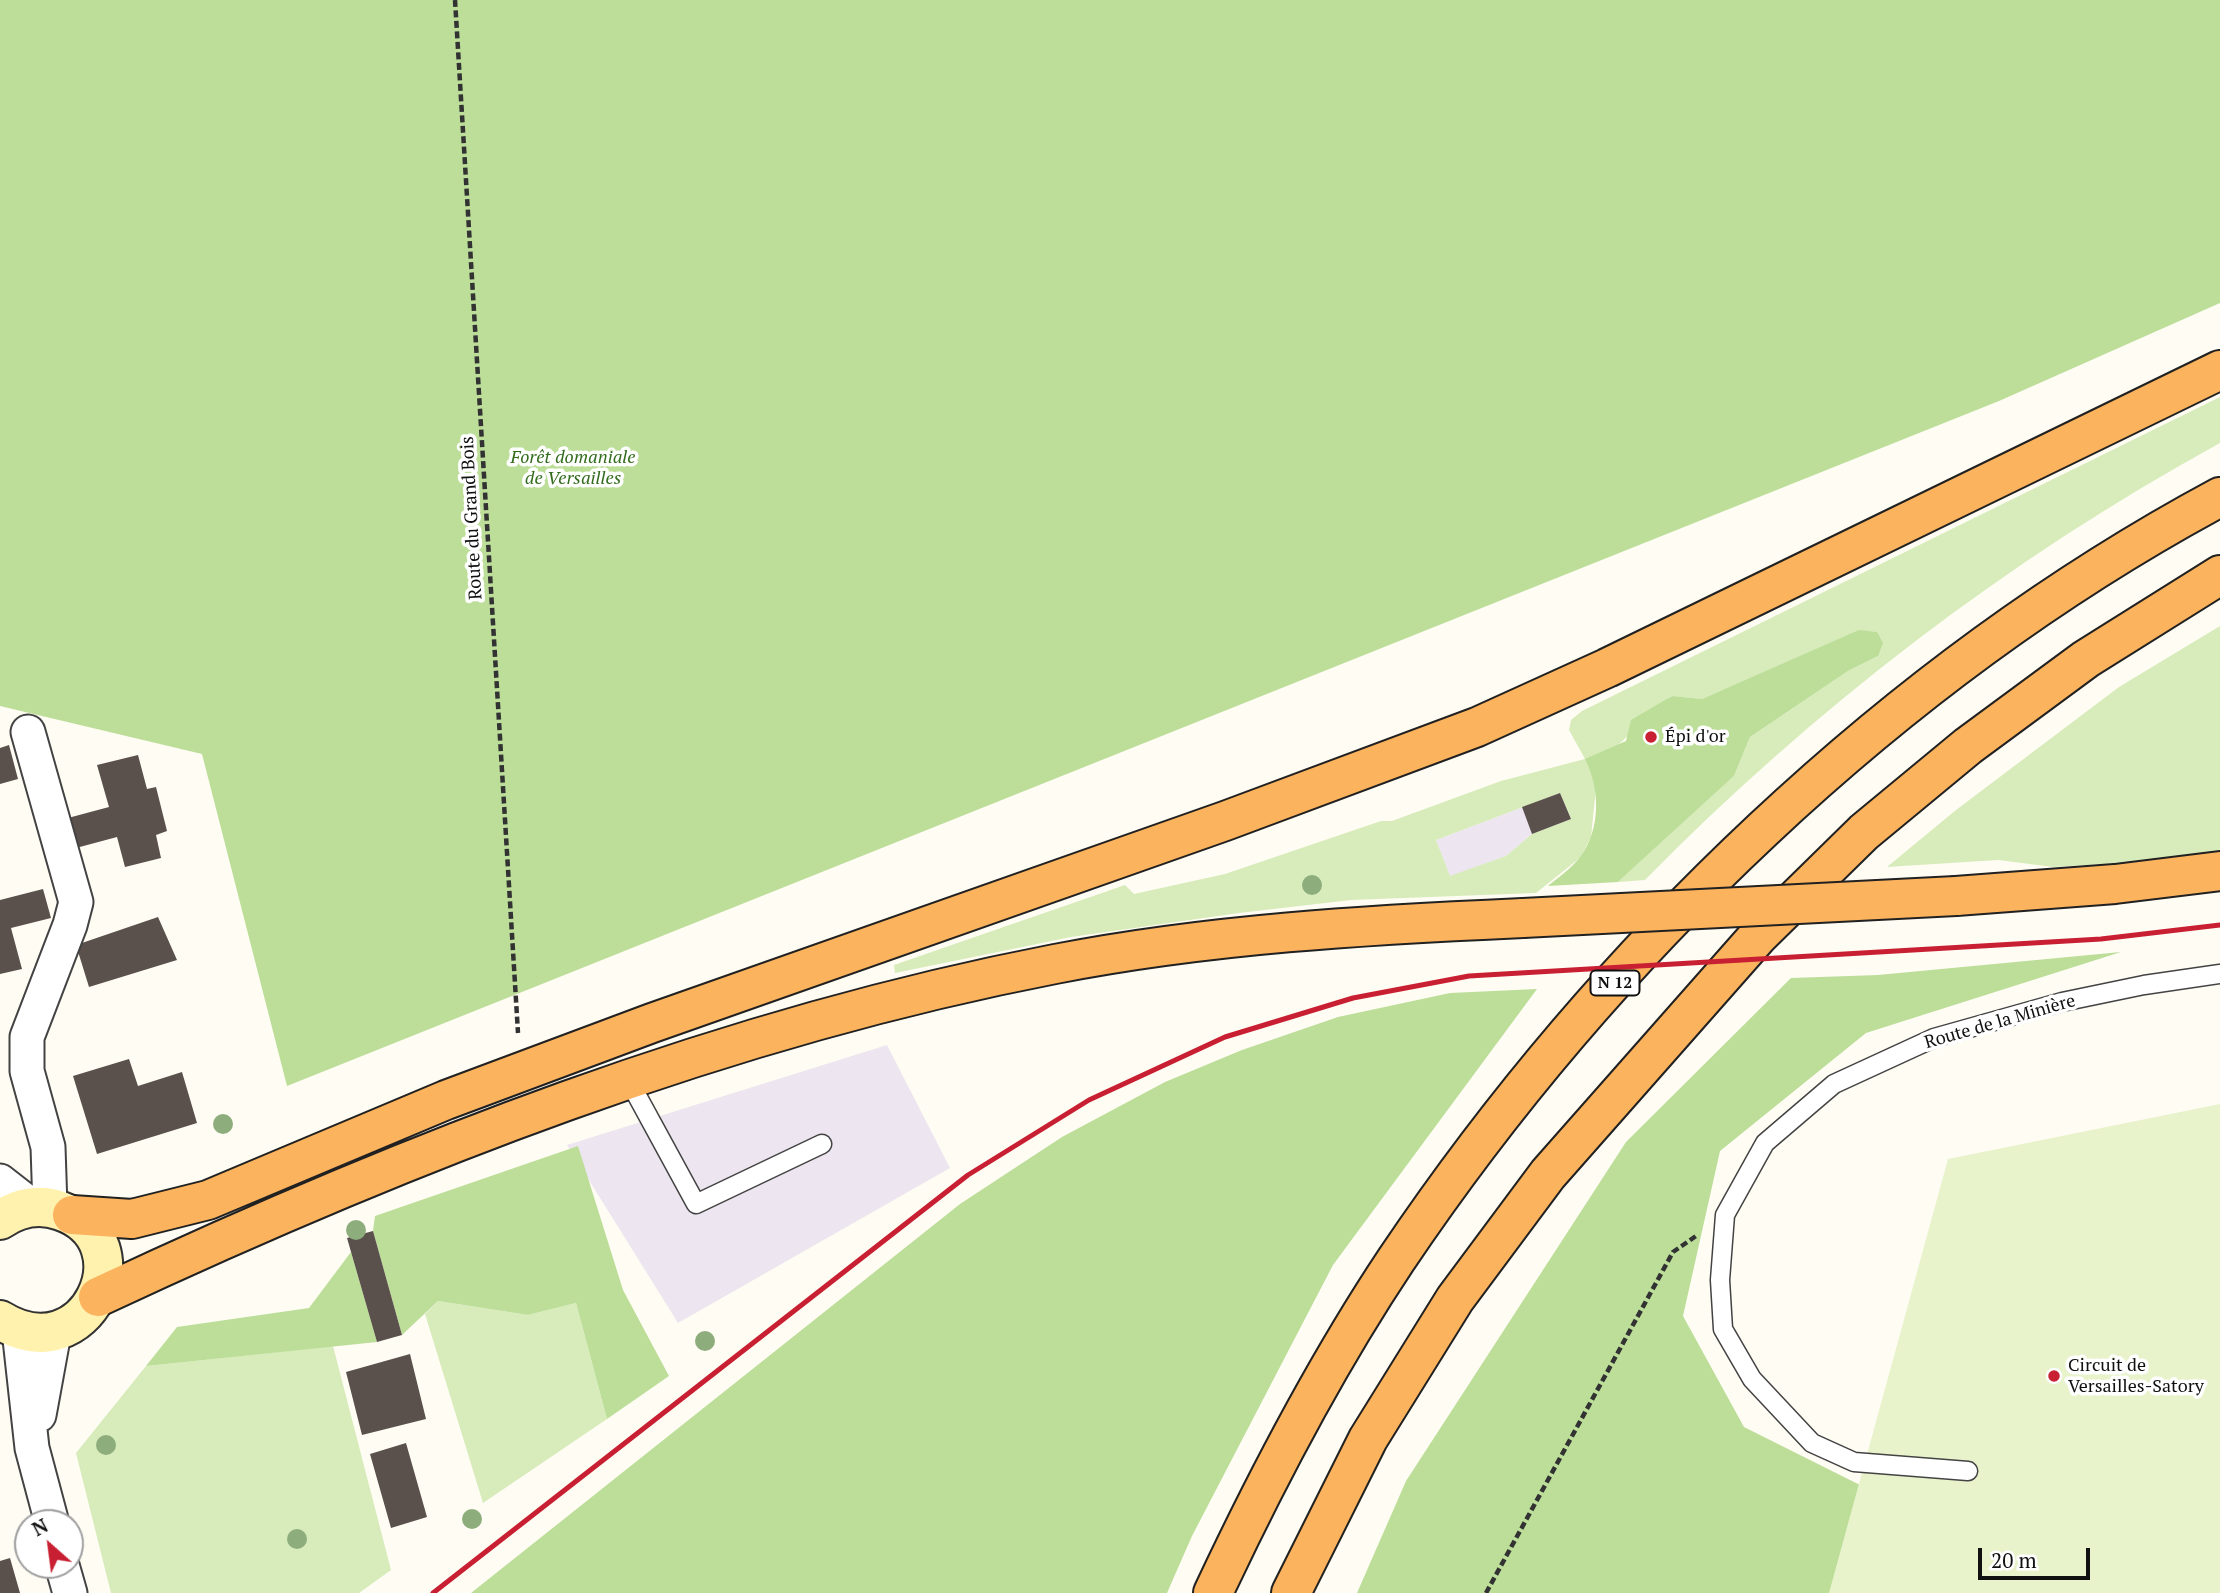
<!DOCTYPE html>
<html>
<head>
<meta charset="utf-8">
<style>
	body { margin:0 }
	#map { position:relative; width:2220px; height:1593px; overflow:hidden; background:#fffcf3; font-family:"PT Serif",serif }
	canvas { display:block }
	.north { position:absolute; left:14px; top:1509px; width:70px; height:70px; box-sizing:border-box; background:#fff; border:2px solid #9f9f9f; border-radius:50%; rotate:332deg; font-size:19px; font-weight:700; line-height:28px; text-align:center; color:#101010 }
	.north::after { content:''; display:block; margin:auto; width:24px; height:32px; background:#c82032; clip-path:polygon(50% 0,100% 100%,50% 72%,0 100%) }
	.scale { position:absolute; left:1978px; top:1548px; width:112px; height:32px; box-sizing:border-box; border:4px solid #101010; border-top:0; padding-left:9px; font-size:21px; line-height:24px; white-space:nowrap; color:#101010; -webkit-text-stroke:5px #fff; paint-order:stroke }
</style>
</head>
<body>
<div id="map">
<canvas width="2220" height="1593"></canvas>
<div class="north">N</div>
<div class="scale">20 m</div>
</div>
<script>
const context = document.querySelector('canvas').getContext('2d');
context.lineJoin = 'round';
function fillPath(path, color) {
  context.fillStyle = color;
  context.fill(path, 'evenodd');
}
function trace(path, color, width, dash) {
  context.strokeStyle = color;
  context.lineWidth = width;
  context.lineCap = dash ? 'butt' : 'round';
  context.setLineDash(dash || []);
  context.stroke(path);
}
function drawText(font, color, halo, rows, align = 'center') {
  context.font = font + ' "PT Serif",serif';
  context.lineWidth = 7;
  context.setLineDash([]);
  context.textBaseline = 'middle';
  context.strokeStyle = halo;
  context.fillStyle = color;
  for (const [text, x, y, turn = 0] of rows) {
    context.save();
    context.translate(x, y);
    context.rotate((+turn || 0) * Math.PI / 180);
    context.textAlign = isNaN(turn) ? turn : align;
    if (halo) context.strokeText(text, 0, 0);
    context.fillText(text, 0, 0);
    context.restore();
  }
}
fillPath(new Path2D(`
	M1560,793L1571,819L1532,834L1506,856L1450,877L1436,840Z
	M887,1045L950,1168L678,1323L567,1145Z`), '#ede5ef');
fillPath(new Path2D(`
	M2220,397V443C2008,559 1814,708 1645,880L1618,882L1734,776L1750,737L1848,671L1878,656L1877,632L1859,631L1702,699L1671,696L1591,770L1596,788L1591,837L1581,857L1536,893L1351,900L1239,913L1071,937L895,973L894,965L1125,885L1134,894L1225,874L1381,821H1392L1501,781L1585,759L1569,730L1571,720L1582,711ZM1560,793L1571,819L1532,834L1506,856L1450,876L1436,840Z
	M2220,626V850L2154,861L2053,867L1998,860L1887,867L1956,810L2119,687Z
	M438,1301L528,1315L576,1303L607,1419L483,1503L425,1314Z
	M333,1346L391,1570L359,1593H111L76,1453L146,1366Z`), '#d7ecba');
fillPath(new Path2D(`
	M0,0H2220V303L1999,401L287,1086L202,754L0,706Z
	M1859,630L1877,632L1883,643L1878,656L1848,671L1750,737L1734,776L1618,882L1548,886C1559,877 1573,867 1581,856C1601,828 1600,788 1585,759L1626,741L1631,720L1672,696L1702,699Z
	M2121,952L1866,1033L1720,1151L1683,1316L1744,1427L1888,1499L1865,1593H1357L1406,1481L1626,1142L1791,978L1878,975Z
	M1537,989L1333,1265L1192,1536L1167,1593H471L960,1204L1062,1137L1165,1082L1242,1050L1338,1017L1450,993Z
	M578,1146L623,1290L669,1376L607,1419L576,1303L528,1315L438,1301L402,1335L373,1231L375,1216Z
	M351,1252L377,1342L146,1366L177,1327L309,1308Z`), '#bcde99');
fillPath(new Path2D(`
	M2220,1104V1593H1829L1948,1159Z`), '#e8f3cc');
fillPath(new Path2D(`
	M9,745L18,779L0,784V748Z
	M138,755L147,789L156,787L167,831L156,835L161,858L125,867L117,837L76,848L68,818L109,807L97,765Z
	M1560,793L1571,819L1532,834L1522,807Z
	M43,889L51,918L11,928L22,969L0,974V900Z
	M158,917L177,960L89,987L76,945Z
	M129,1059L138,1086L182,1072L197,1123L97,1154L73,1076Z
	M373,1231L402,1335L377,1342L347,1238Z
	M410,1354L426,1419L362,1435L346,1372Z
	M406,1443L427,1517L391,1528L370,1454Z
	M10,1558L20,1593H0V1561Z`), '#5a504c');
const service = new Path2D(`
	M629,1081L696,1204L822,1144
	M1968,1471L1854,1462L1812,1443L1752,1379L1723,1329L1720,1280L1725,1215L1765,1143L1834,1084L1934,1038L2062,1002L2144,985L2220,974`);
const minor = new Path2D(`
	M28,732L76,902L70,925L27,1037V1071L48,1147L50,1207
	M0,1181L32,1206
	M19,1330L32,1448L52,1523
	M39,1415L54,1333
	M62,1565L70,1593`);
const secondary = new Path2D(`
	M0,1220C19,1207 39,1203 61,1211C148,1241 87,1374 0,1320`);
const trunk = new Path2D(`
	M1956,896L2115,884L2220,871
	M72,1215L132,1219L208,1200L446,1100L652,1023L1225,821L1477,727L1607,668L2220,370
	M98,1297C403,1154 724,1028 1055,964C1209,934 1366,925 1523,918
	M1213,1593C1267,1478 1326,1365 1396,1260C1602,954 1894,672 2220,497
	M1291,1593L1368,1439L1455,1299L1548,1174L1758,936L1864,832L1968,746L2086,659L2220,575`);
trace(service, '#434343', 21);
trace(minor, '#434343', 37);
trace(secondary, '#323232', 42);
trace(trunk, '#212121', 42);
trace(new Path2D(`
	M455,0L518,1033
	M1486,1593L1673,1252L1696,1236`), '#323232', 4.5, [7, 3.5]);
trace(service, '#fff', 18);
trace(minor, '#fff', 33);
trace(secondary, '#fff1ae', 38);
trace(trunk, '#fcb35e', 38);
trace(new Path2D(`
	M433,1593L968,1175L1089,1100L1225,1037L1353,998L1469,976L2101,939L2220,925`), '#c82032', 5);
const trunkBridge = new Path2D(`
	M1523,918L1956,896`);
trace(trunkBridge, '#212121', 42, []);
trace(trunkBridge, '#fcb35e', 38);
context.fillStyle = '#8ead7d';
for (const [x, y] of [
	[1312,885],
	[223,1124],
	[356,1230],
	[705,1341],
	[106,1445],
	[472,1519],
	[297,1539]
]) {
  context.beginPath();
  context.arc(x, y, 10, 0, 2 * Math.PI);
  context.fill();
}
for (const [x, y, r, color] of [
	[1651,737,7,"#c82032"],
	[2054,1376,7,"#c82032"]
]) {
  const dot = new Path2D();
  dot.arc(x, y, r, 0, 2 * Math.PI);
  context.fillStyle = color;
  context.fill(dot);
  trace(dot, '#fff', 2.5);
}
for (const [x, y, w] of [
	[1615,983,49]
]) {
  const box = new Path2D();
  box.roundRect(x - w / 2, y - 12.5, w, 25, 5);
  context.fillStyle = '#fff';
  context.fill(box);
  trace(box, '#101010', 2);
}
drawText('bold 16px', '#101010', null, [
	["N 12",1615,983]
]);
drawText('italic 18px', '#326c1c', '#fff', [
	["Forêt domaniale",573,458],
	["de Versailles",573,479]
]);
drawText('18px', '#101010', '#fff', [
	["Route du Grand Bois",472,518,-93],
	["Route de la Minière",2000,1022,-16]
]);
drawText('18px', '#101010', '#fff', [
	["Épi d'or",1665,737],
	["Circuit de",2068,1366],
	["Versailles-Satory",2068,1387]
], 'left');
</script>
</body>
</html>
